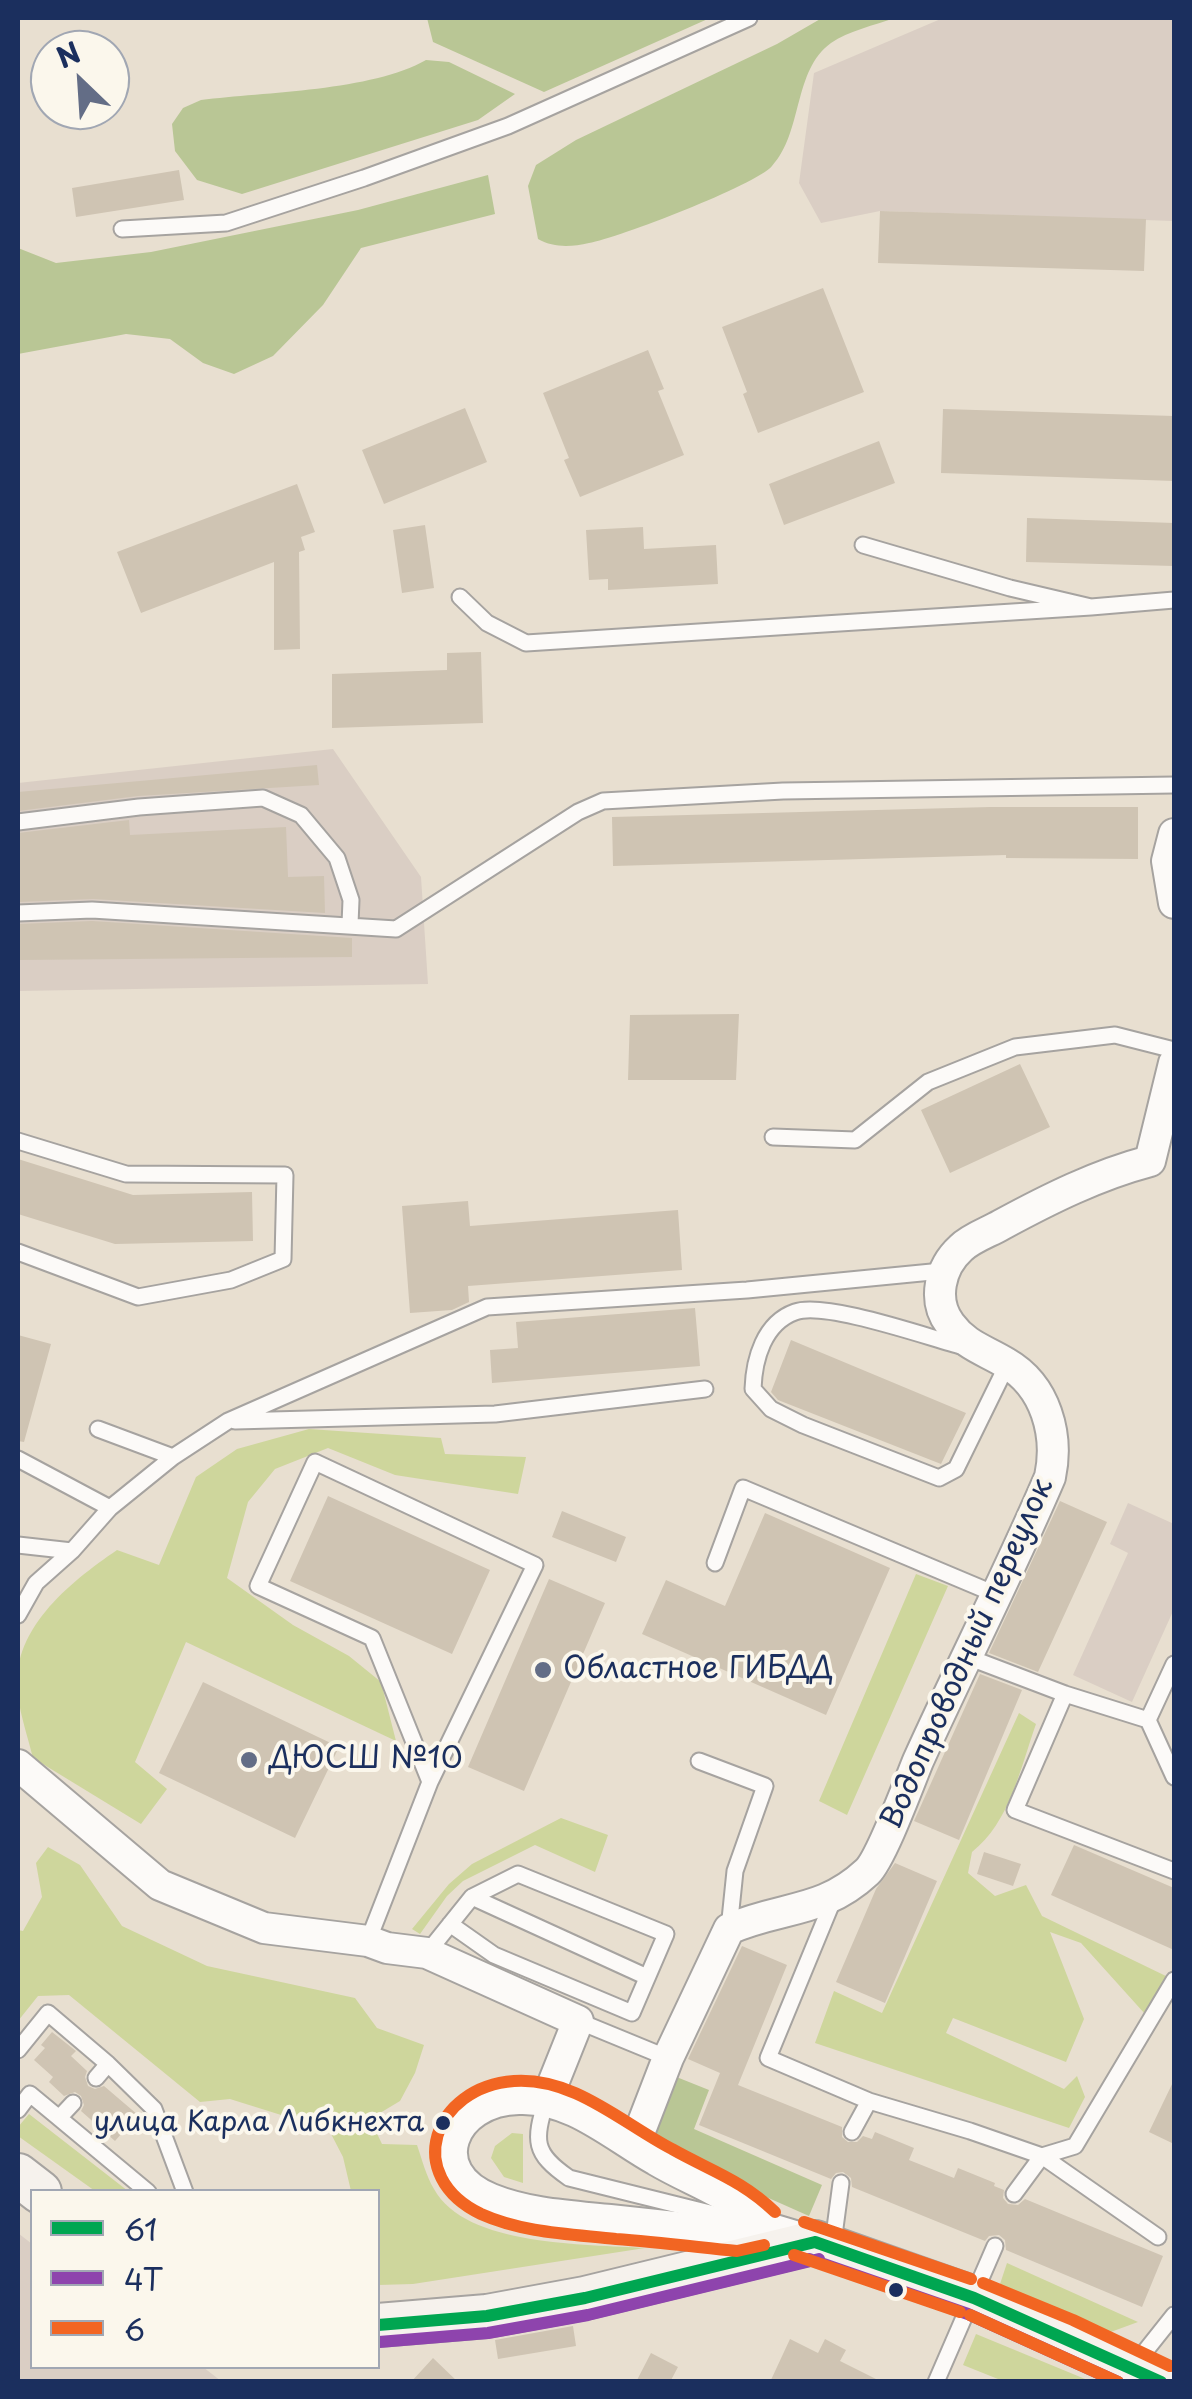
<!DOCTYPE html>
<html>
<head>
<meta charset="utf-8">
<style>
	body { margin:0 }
	#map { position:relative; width:1192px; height:2399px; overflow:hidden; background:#e8dfd0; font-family:"Playpen Sans",sans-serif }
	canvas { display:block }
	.frame { position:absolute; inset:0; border:20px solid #1b2f5e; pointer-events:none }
	.legend { position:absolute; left:30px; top:2189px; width:350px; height:180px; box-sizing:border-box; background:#fbf7ec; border:2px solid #a1a7b3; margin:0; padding:12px 18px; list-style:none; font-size:30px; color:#1b2f5e }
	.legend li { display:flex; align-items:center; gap:20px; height:50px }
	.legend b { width:50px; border:2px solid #a1a7b3 }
	.north { position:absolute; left:30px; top:30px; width:100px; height:100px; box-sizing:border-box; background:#fbf7ec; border:2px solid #a1a7b3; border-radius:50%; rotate:335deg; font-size:28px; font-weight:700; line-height:40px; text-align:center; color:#1b2f5e }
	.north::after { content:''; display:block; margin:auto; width:35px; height:45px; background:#636d86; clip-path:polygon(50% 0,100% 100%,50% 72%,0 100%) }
</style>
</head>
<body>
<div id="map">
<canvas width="1192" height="2399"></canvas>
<div class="frame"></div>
<ul class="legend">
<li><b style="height:12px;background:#00a651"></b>61</li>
<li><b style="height:12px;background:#8e44ad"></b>4Т</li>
<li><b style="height:12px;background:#f26522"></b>6</li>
</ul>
<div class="north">N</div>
</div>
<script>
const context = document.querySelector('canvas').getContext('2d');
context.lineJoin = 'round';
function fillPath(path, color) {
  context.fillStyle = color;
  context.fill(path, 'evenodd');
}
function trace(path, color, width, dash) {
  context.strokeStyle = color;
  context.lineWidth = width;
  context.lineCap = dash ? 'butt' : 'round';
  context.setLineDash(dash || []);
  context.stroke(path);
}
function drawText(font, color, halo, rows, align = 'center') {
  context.font = font + ' "Playpen Sans",sans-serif';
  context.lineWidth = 8;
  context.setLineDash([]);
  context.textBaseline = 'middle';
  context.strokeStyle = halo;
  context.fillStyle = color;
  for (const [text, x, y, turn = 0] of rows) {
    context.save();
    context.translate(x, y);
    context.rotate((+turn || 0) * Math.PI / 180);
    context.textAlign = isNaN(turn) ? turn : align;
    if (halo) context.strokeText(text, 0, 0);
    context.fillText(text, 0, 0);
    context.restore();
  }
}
fillPath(new Path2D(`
	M943,18H1174V221L880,211L821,223L799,183L814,73Z
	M333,749L421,877L428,984L18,991V783Z
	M1128,1503L1174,1524V1609L1132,1702L1073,1675L1128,1553L1110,1544Z
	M18,2233L32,2244V2366L203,2367L221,2381H18Z`), '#dacec4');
fillPath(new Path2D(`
	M309,1429L441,1438L445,1454L526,1457L518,1494L395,1475L328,1448L275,1469L248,1502L227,1578L293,1625L349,1656L381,1682L396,1741L186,1642L135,1762L167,1789L141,1824L33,1758C28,1738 21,1717 18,1697C8,1631 69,1583 117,1550L159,1565L196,1477L237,1449Z
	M916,1574L948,1586L847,1815L819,1801Z
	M1019,1713L1036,1724C1020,1769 1010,1822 972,1852L968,1873L995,1896L1026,1885L1042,1916L1170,1978L1145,2014L1081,1943L1050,1932L1084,2019L1066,2062L953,2018L946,2033L1064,2089L1077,2076L1085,2097L1069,2128L815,2043L834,1991L882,2013Z
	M561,1818L608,1835L595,1872L535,1845L463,1881L447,1896L420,1934L412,1929L449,1884L472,1864Z
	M48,1847L80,1865L122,1926L207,1966L355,1998L377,2028L424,2045L415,2073L400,2101L370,2119L382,2144L417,2145C422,2159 426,2176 434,2189C466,2247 586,2244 645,2248L413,2284L378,2285V2192L351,2191L343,2157L329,2130L230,2099L200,2102L69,1995L38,1996L18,2021V1930L23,1931L42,1897L36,1863Z
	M29,2114L128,2191H95L18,2136V2127Z
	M512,2133L523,2134V2183L504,2177L491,2158L495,2146Z
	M1007,2263L1138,2322L1108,2333L998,2290Z
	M976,2334L1090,2381H1003L963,2365Z`), '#ced69c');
fillPath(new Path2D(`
	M427,18H710L544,92L433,42Z
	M822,18H895C875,25 848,31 831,43C793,70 803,133 772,166C756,185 618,238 589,243C571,247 554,248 538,239L528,186L536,165L576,140L777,44Z
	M426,60L449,62L515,94L478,120L242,194L197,180L175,151L172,124L183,108L201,100C265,92 372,91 426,60Z
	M488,175L495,214L361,248L323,305L273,356L234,374L203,363L170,339L126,334L18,354V248L56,263L151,252L358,210Z
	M674,2076L709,2090L694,2129L822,2185L809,2216L665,2152L654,2132Z`), '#b9c695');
fillPath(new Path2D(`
	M179,170L184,200L76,217L72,188Z
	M880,211L1146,219L1144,271L878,263Z
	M823,288L864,392L758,433L743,394L747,392L722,327Z
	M648,350L664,389L658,391L684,455L580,497L564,460L569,458L543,393Z
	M465,408L487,462L384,504L362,450Z
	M943,409L1174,416V481L941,473Z
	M879,441L895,483L784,525L769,484Z
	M297,484L315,532L301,537L305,550L299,552L300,649L274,650V562L141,613L117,552Z
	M1027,518L1174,523V566L1026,562Z
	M425,525L434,588L402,593L393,530Z
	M643,527L644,549L716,545L718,584L608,590V579L589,580L586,530Z
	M481,652L483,723L332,728V674L447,670V653Z
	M317,765L319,785L138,796L18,811V792Z
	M990,807H1138V859L1006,858V855L613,866L612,817Z
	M129,820L130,835L286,827L288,877L324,876L325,913L93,899L18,902V833Z
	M92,921L352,938V957L18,960V924Z
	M739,1014L736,1080H628L630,1015Z
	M1020,1064L1050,1127L950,1173L921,1110Z
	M18,1159L133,1195L252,1192L253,1241L115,1244L18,1214Z
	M468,1201L470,1226L678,1210L682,1270L468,1286L469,1302L452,1310L410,1313L402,1206Z
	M695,1308L700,1366L492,1383L490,1350L518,1348L516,1322Z
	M18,1335L51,1344L24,1442L18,1441Z
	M791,1340L966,1413L941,1464L778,1400L771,1392Z
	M328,1496L490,1570L452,1654L290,1581Z
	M1060,1501L1107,1522L1038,1672L989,1653Z
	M562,1511L626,1537L616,1562L552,1537Z
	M765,1513L890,1568L826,1715L642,1634L666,1580L725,1606Z
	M549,1579L605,1603L524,1791L468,1767Z
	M980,1674L1022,1690L959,1840L914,1821Z
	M203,1682L339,1747L295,1838L159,1773Z
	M1074,1845L1174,1888V1950L1051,1895Z
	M984,1852L1021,1864L1013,1886L977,1874Z
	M895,1863L937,1881L885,2003L836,1982L876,1889Z
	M742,1946L787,1965L738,2085L842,2127V2137L848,2142H857L863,2136L872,2139L875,2132L914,2148L909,2160L954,2178L958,2168L995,2183L994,2186L1004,2190L1003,2198L1008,2204L1018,2205L1025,2199L1163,2256L1142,2307L1006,2250L1005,2240L999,2235L989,2236L985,2241L852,2187L851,2178L843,2172L836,2173L831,2179L699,2125L720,2073L688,2059Z
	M52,2032L76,2051L71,2056L87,2071L85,2077L88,2086L95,2089L104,2086L138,2115L115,2141L81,2111L84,2105L81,2096L75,2092L64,2096L49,2082L53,2077L34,2060L45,2048L41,2045Z
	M1174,2080V2144L1149,2132Z
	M573,2326L576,2346L498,2359L495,2340Z
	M790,2339L818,2353L825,2339L846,2350L840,2361L882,2382H770Z
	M651,2353L678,2367L670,2382H636Z
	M433,2358L458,2382H411Z`), '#cfc4b3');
const lane = new Path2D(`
	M122,229L226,223L364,178L508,126L749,18
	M863,545L1010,588L1091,607L1174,600
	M460,597L487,623L526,643L1091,607
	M18,822L139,807L263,798L301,815L337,858L351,900L350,924
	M18,913L92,910L396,929L578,812L603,801L783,791L1174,785
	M773,1137L855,1140L928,1082L1015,1047L1115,1035L1174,1050
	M18,1141L126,1174L285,1175L283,1259L231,1280L138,1297L18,1252
	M961,1346C927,1337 825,1301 795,1312C764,1323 754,1359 753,1389L771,1409L803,1425L939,1478L956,1469L1008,1363
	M235,1421L495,1414L705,1389
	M98,1429L173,1457
	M18,1459L110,1508
	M18,1545L72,1551
	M715,1563L743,1488L995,1594
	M18,1615L36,1583L72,1551L110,1508L173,1457L228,1421L487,1307L747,1290L942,1271
	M965,1656L1065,1694L1148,1720L1174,1777
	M1065,1694L1015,1810L1174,1871
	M1148,1720L1174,1664
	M699,1761L765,1786L735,1871L729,1929
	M834,1898L768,2058L869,2101L970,2131L1042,2156L1158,2237
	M450,1924L494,1955L632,2013L666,1934L518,1874L472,1897
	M368,1941L430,1782L535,1565L315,1462L258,1586L372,1638L430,1782
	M427,1953L472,1897L647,1977
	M578,2021L668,2058
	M18,2050L48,2013L108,2064
	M96,2078L108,2064L154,2109L185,2192
	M546,2101C534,2141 533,2153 569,2178L742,2221
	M18,2110L30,2094L59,2118L73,2103
	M59,2118L148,2192
	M852,2132L869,2101
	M1014,2194L1042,2156L1075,2146L1174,1980
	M833,2243L841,2183
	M1135,2364L1174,2315
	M936,2382L995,2246`);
const street = new Path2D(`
	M1174,834L1167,861L1174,903
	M1150,1161L1174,1063
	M18,1765L160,1885L264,1928L368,1941L387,1948L427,1953L578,2021L546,2101
	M634,2146L668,2058L729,1929C781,1906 822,1914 867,1872C881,1859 909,1783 918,1761C961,1666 1009,1573 1050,1477C1059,1435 1046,1386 1006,1363C985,1350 966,1346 950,1324C932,1300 940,1267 961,1248C971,1238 989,1232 1001,1225C1049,1199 1097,1175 1150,1161
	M765,2227C736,2195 693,2182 656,2160C613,2136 572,2097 519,2099C451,2100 423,2172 491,2199C528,2214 570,2216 610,2220C653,2225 696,2229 739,2234L765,2227L815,2242`);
const secondary = new Path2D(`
	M18,2175L40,2192
	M378,2325L487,2316L585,2298L815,2242L974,2298L1162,2382`);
trace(lane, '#a6a3a0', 19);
trace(street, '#a6a3a0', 34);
trace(secondary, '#a6a3a0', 46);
trace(lane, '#fcfaf8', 15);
trace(street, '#fcfaf8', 30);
trace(secondary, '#f6f2ed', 42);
trace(new Path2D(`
	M815,2242L974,2298L1161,2382
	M378,2325L487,2316L585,2298L815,2242`), '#00a651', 12);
trace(new Path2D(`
	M809,2259L968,2314L1118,2382
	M379,2342L488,2333L588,2315L819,2259`), '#8e44ad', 12);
trace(new Path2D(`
	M804,2222L971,2279
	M764,2245L737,2251C697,2247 656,2242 616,2239C571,2234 523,2233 481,2214C402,2176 433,2087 514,2081C574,2077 622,2123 672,2149C711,2171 742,2180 775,2212
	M794,2255L960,2312
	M983,2283L1073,2320L1170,2366
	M970,2315L1118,2382`), '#f26522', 12);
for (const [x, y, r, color] of [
	[543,1670,10,"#636d86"],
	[249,1760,10,"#636d86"],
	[443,2123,9,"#1b2f5e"],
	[896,2290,9,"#1b2f5e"]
]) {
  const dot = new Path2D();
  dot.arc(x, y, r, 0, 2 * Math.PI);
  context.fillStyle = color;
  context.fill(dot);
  trace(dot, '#fbf7ec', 4);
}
drawText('28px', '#1b2f5e', '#fbf7ec', [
	["улица Карла Либкнехта",424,2123]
], 'right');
drawText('30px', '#1b2f5e', '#fbf7ec', [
	["Водопроводный переулок",968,1654,-66]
]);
drawText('30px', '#1b2f5e', '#fbf7ec', [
	["Областное ГИБДД",563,1670],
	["ДЮСШ №10",269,1760]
], 'left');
</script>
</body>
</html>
